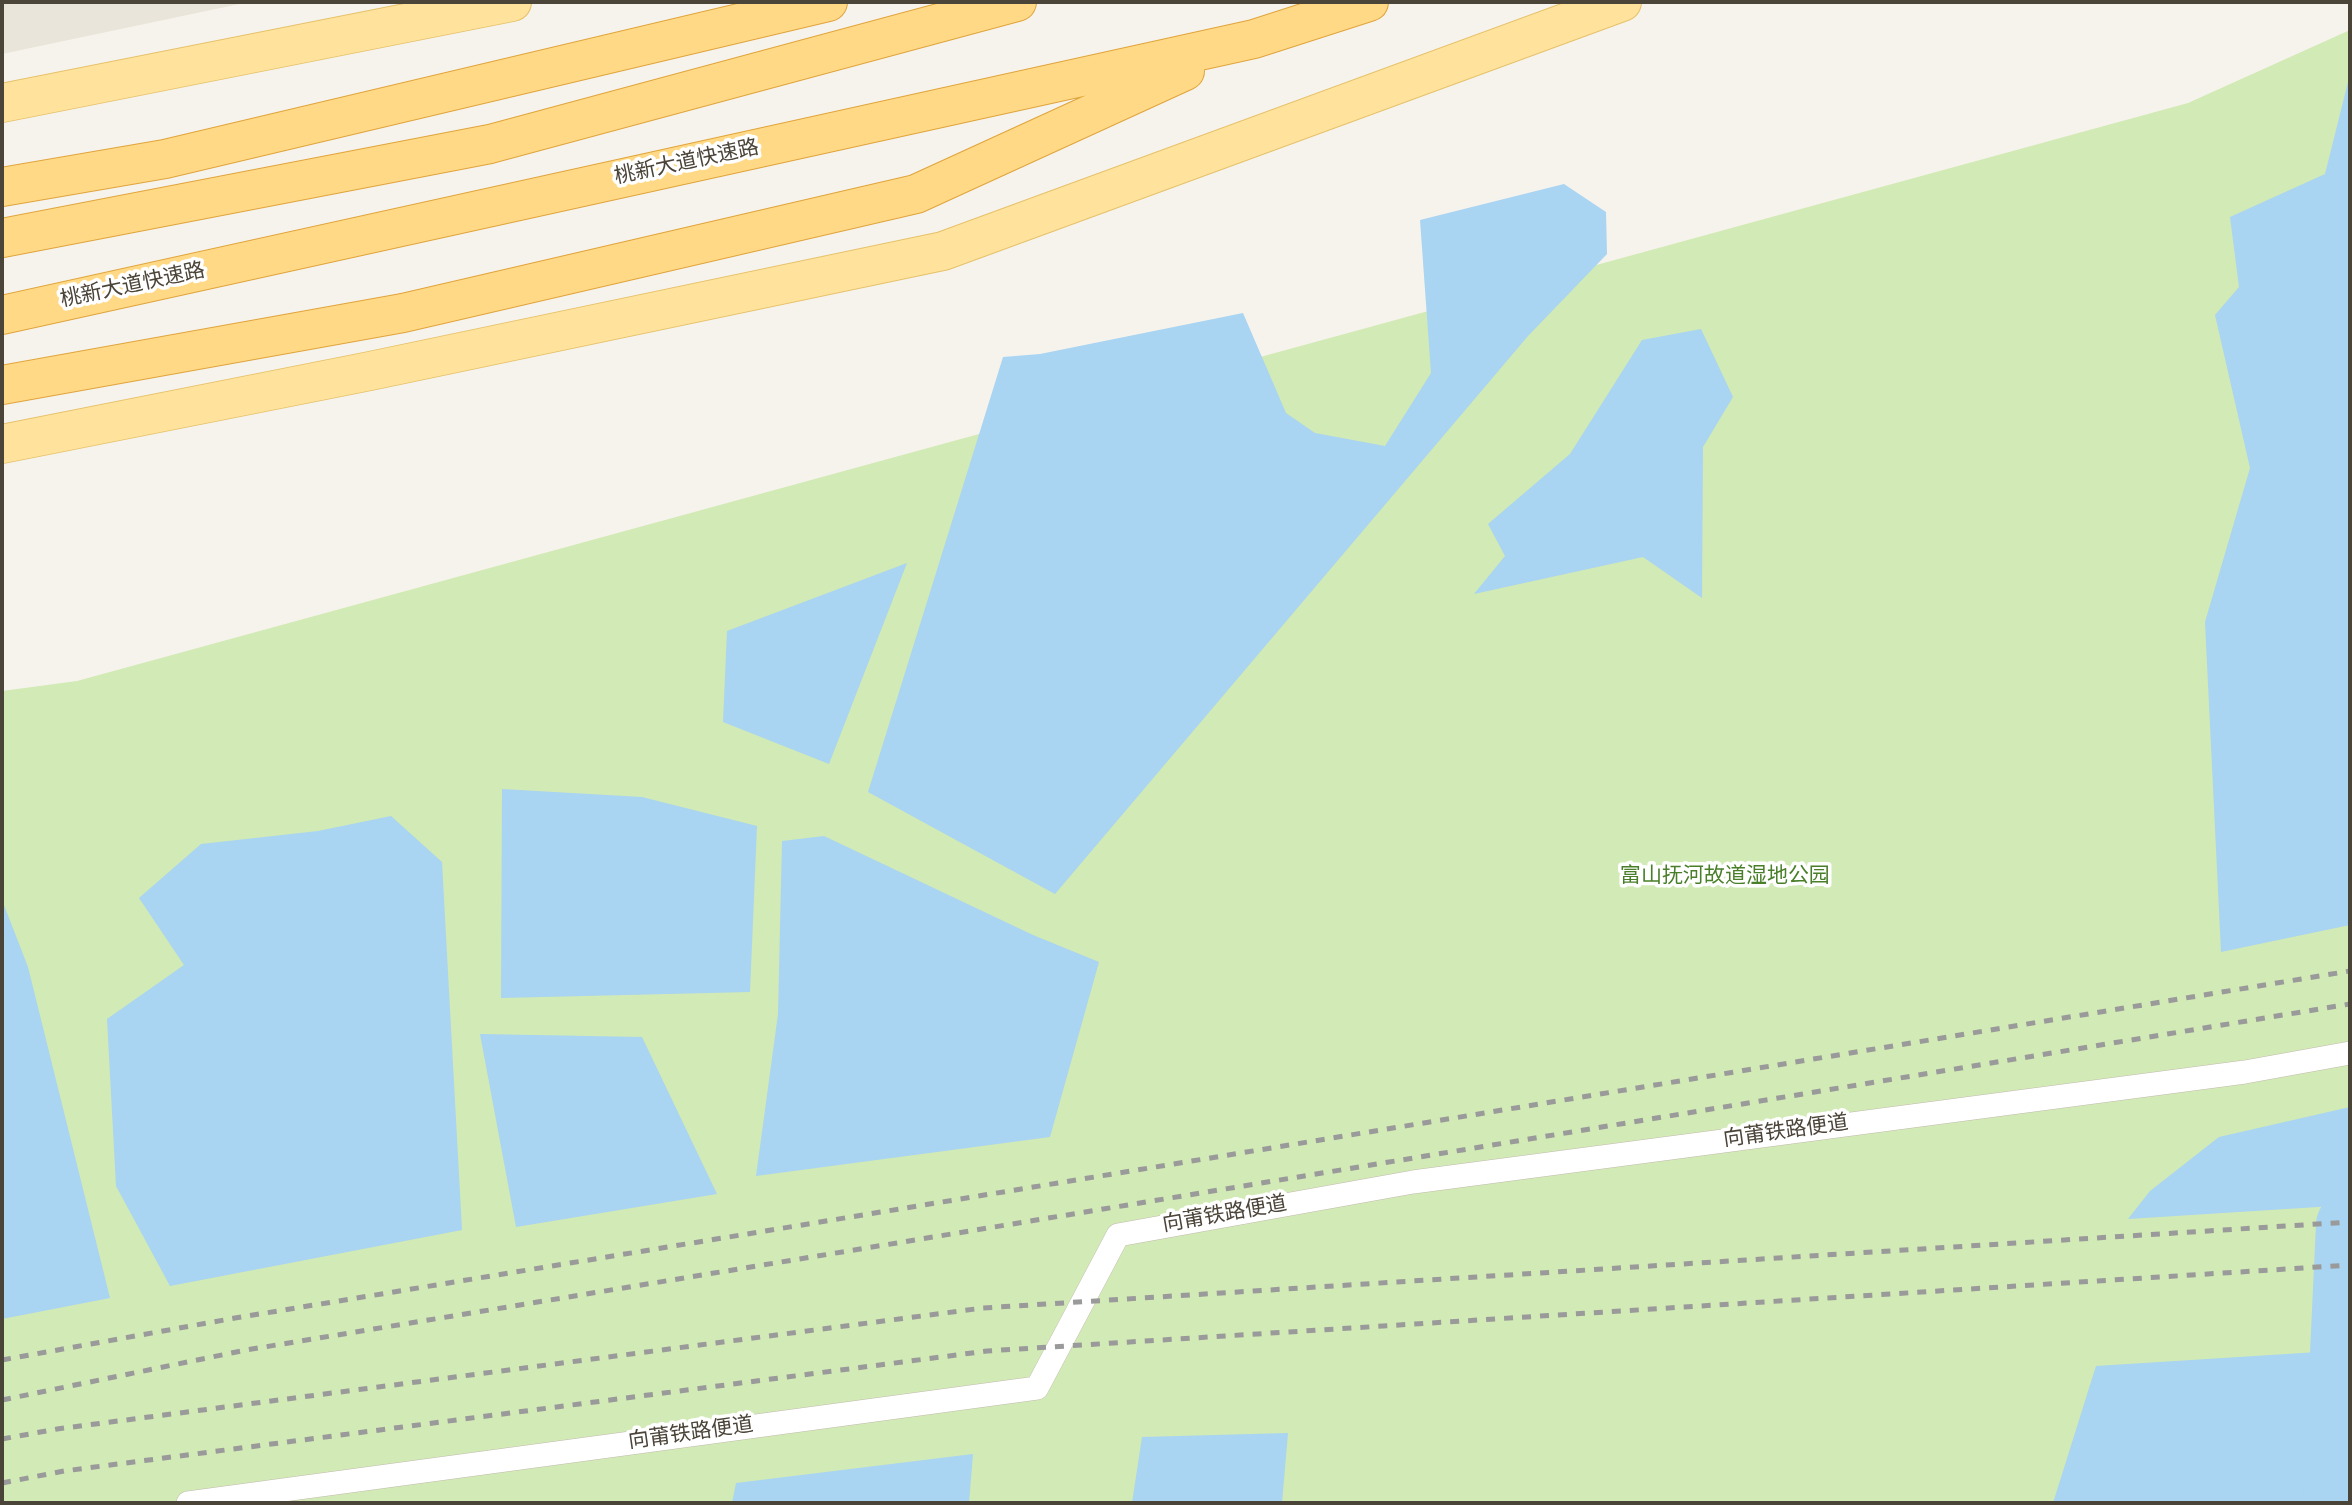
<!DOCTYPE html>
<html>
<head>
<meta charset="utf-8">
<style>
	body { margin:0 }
	#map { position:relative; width:2352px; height:1505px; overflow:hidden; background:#f6f3ec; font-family:Overpass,sans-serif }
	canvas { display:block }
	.frame { position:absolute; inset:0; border:4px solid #4b4439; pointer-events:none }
</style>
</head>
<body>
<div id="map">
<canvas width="2352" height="1505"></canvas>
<div class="frame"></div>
</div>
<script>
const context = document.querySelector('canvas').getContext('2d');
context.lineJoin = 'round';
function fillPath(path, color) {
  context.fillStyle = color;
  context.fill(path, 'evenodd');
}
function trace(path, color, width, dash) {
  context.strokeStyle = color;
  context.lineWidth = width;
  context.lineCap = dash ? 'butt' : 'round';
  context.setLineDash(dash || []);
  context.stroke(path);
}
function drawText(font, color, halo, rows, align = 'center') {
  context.font = font + ' Overpass,"Noto Sans SC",sans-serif';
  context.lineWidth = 7;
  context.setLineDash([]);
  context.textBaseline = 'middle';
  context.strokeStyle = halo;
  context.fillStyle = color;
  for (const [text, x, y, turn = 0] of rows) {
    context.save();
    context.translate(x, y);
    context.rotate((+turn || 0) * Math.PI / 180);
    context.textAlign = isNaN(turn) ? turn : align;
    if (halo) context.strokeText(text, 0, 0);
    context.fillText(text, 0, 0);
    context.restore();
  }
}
fillPath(new Path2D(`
	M2,2H249L2,54Z`), '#eae5da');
fillPath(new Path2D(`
	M2350,30V1503H2V691L77,681L2188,103Z`), '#d2eab5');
fillPath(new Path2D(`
	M2350,74V925L2221,952L2205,622L2250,468L2215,315L2239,287L2230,217L2325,174Z
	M1564,184L1606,212L1607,254L1528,336L1055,894L868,792L1003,357L1040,354L1243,313L1286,413L1315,433L1385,446L1431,373L1420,220Z
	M1701,329L1733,397L1703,447L1702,598L1643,557L1474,594L1505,556L1488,524L1570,454L1642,340Z
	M907,563L829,764L723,722L727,631Z
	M502,789L642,797L757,826L750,992L501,998Z
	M391,816L442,862L462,1230L170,1286L116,1186L107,1019L184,965L139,898L201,844L318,831Z
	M824,836L1033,935L1099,962L1050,1137L756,1176L778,1014L782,841Z
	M2,900L28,967L110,1298L2,1319Z
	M480,1034L642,1037L717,1194L516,1227Z
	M2350,1107V1205L2128,1219L2150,1191L2219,1137Z
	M2350,1350V1503H2053L2096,1366Z
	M1288,1433L1282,1503H1132L1142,1437Z
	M973,1454L969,1503H732L736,1483Z`), '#a9d4f2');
trace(new Path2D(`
	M2337,1503L2350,1225`), '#a9d4f2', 68);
const service = new Path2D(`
	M188,1503L1037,1388L1118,1235L1413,1182L2245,1072L2350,1053`);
const primary = new Path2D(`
	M2,103L512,2
	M2,444L370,371L943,251L1622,2`);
const trunk = new Path2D(`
	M2,187L165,159L828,2
	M2,238L490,144L1017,2
	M2,315L1254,39L1369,2
	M2,385L403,313L916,194L1185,71`);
trace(service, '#c2bbae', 24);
trace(primary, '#e6c16a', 40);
trace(trunk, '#e0a43c', 40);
trace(service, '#fff', 23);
trace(primary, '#ffe39c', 38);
trace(trunk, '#ffd985', 38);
trace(new Path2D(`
	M2,1360L235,1318L2350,971
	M2,1400L246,1350L2350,1004
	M2,1439L57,1429L983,1308L2350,1222
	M2,1483L64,1471L987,1351L2350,1265`), '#9a9a9a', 5, [9, 9]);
drawText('21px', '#4b4439', '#fff', [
	["桃新大道快速路",687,164,-12],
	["桃新大道快速路",133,287,-12],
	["向莆铁路便道",1786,1133,-8],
	["向莆铁路便道",1225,1216,-10],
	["向莆铁路便道",691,1435,-8]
]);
drawText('21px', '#4a7f2a', '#fff', [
	["富山抚河故道湿地公园",1725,878]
]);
</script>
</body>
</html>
